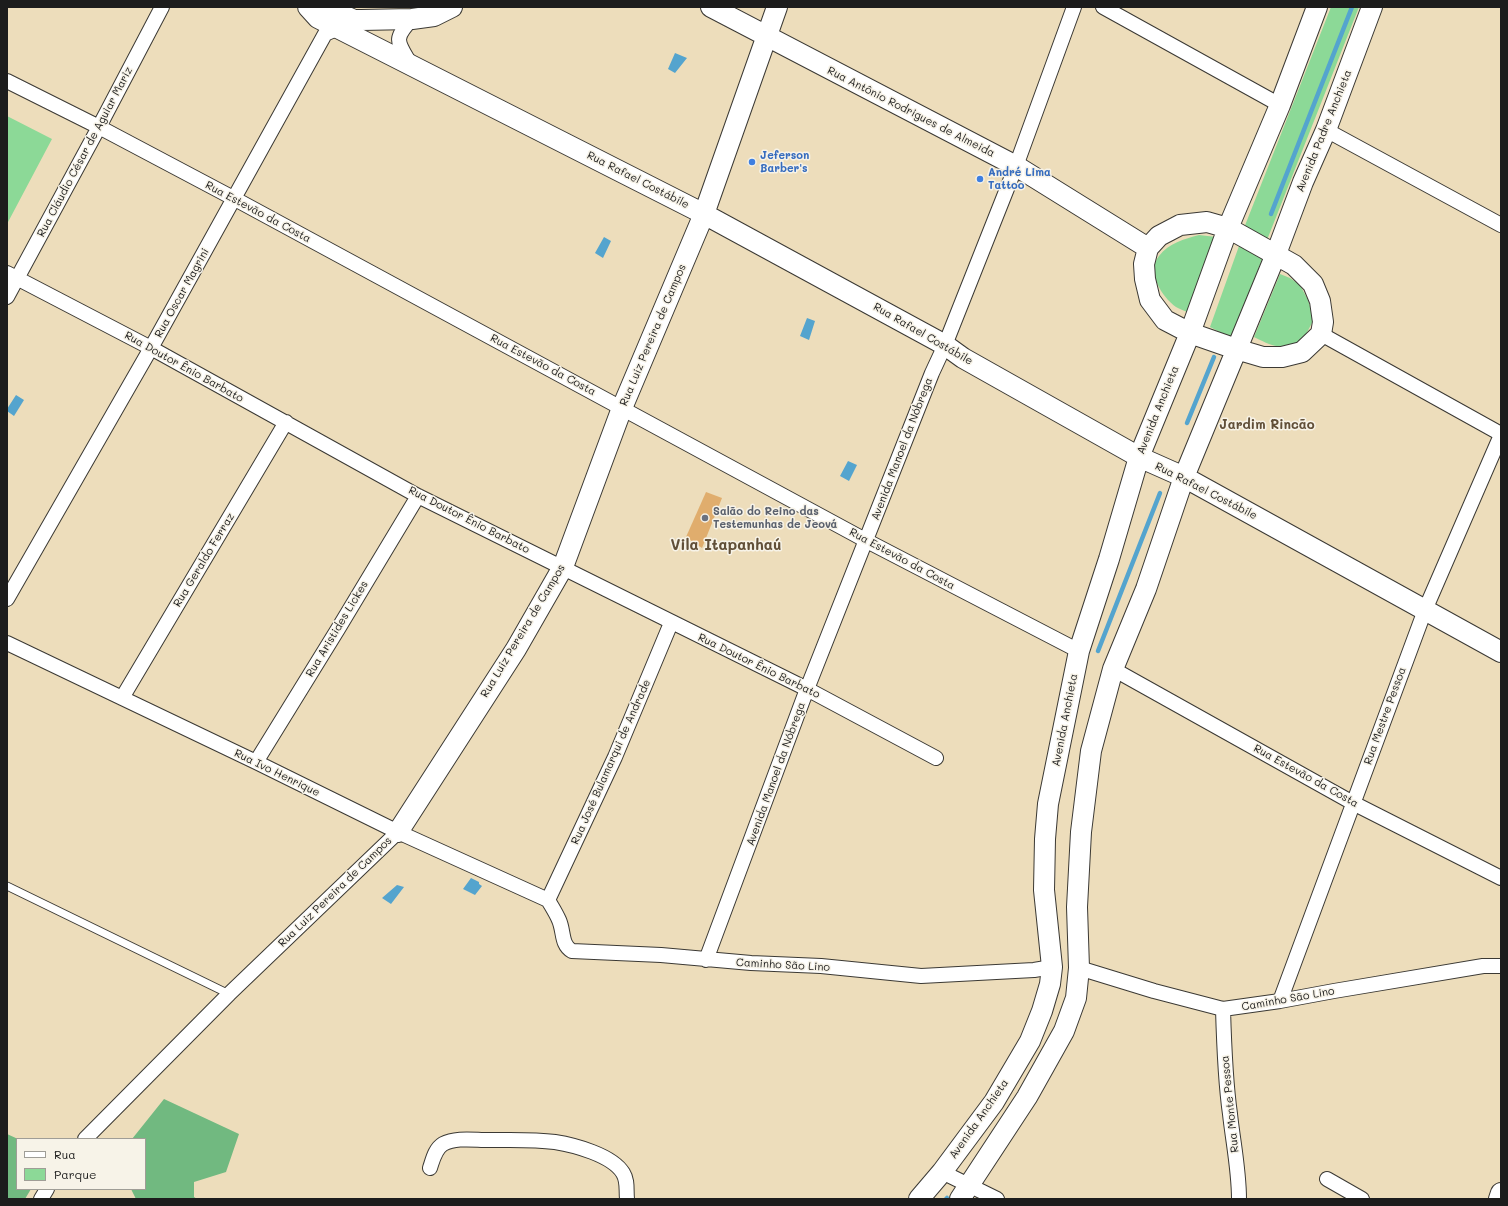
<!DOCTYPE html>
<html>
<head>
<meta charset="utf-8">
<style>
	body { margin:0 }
	#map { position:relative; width:1508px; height:1206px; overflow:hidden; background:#edddbb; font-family:Mali,sans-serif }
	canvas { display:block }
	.frame { position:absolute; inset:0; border:8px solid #1c1c1c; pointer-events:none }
	.legend { position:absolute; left:16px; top:1138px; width:130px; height:52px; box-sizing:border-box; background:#f7f3e8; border:1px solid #9f9d96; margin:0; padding:5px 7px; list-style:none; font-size:12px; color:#1c1c1c }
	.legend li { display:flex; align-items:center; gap:8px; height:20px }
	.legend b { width:20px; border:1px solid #9f9d96 }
</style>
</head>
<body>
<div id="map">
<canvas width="1508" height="1206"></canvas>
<div class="frame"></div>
<ul class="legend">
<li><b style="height:5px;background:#fff"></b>Rua</li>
<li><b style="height:11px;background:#8cd997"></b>Parque</li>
</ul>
</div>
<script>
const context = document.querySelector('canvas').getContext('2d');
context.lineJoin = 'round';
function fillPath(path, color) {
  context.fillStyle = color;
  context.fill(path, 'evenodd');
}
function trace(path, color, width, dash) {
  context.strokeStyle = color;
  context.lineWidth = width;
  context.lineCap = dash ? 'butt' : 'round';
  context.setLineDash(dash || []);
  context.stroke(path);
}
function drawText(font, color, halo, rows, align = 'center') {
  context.font = font + ' Mali,sans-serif';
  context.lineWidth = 3;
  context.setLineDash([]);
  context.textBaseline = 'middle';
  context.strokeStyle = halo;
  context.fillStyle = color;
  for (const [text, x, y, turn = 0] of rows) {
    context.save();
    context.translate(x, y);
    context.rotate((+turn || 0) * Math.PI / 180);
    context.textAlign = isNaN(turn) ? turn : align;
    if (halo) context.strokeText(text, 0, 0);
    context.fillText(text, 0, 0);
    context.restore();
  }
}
fillPath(new Path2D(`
	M1331,7H1359L1267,240L1244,228Z
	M7,116L52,139L7,224Z
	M1199,235L1216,237L1187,312C1183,310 1179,309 1176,307C1162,297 1146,272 1159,256C1169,243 1184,239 1199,235Z
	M1239,246L1263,257L1231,338L1210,327Z
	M1280,274L1290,278L1300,285L1308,300L1314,319L1303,340C1280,350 1276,348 1254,337Z`), '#8cd997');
fillPath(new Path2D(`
	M164,1099L239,1134L226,1172L194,1182V1197L197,1199H136L131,1189H145V1139H132Z
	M7,1134L18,1139L17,1189H31L25,1199H7Z`), '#71b980');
fillPath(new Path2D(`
	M675,53L687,58L675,73L668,69Z
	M604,237L611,241L603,258L595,253Z
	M807,318L815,321L809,340L800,336Z
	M16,395L24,400L14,416L7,411V409Z
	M848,461L857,465L849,481L840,476Z
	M471,878L479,882V884L482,886L475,895L463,889Z
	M397,885L404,887L391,904L382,898Z`), '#54a4ce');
trace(new Path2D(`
	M1271,214L1352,7
	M1187,423L1214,357
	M1098,651L1160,493
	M946,1199L947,1198`), '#54a4ce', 4.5);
fillPath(new Path2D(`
	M706,492L722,498L702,548L686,537Z`), '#e0ad6d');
const lane = new Path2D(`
	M7,886L229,994`);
const street = new Path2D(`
	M1103,7L1280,105
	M411,65C398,42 392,40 412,19
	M7,81L99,127L235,199L867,541L1079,651
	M1326,130L1501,225
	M7,273L151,348L418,496L807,689L936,758
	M7,297L99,127L162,7
	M1321,334L1501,434
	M7,599L151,348L325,34L343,26
	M7,643L256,762L398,832L548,900
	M1113,669L1353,803L1501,878
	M122,698L286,422
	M256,762L338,629L418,496
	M548,900C552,907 556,913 559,920C564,931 561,945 572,951L661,955L751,963L821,966L921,976L1034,970L1052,967
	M548,900L615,757L671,623
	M706,960L807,689L932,373L945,345L1016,166L1074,7
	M1079,968L1154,991L1223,1009L1280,1001L1334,991L1483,966H1501
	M1280,1001L1425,610L1501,435
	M1223,1009C1224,1044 1225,1079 1230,1114C1233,1142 1239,1170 1239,1199
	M85,1139L229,994L398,832
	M430,1168C433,1159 435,1149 443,1144C456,1137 474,1140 488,1140C510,1140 533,1139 555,1142C574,1145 612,1155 623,1173C628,1181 626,1189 627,1199
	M942,1172L997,1199
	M1327,1179L1362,1199
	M41,1199L47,1189`);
const secondary = new Path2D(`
	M308,7L318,18L704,214L945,345L963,358L1139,457L1184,477L1501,652
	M325,7L354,20H361L412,19L434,16L452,7
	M711,7L1016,166L1148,248
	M1207,222L1228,228L1294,265L1313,284L1320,301L1323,322L1321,334L1302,352L1282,357H1263L1236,349L1190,333L1165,320L1150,300L1145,279L1144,264L1148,248L1159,236L1180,225Z
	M398,832L516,649L563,567L622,408L704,214L777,7
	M919,1199L942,1172L994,1102L1030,1041L1042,1011L1050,984L1052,967L1044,890L1045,839L1048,804L1079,651L1109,559L1139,457L1190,333L1228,228L1280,105L1317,7
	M960,1199L1027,1097L1064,1031L1076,998L1079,968L1077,907L1081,832L1091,751L1113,669L1146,589L1184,477L1276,254L1303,182L1326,130L1372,7
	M1499,1199L1501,1193`);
trace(lane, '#3b3934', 9);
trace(street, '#3b3934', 16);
trace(secondary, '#3b3934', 22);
trace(lane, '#fff', 7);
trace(street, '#fff', 14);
trace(secondary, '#fff', 20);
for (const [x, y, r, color] of [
	[752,162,4,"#3f7fe0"],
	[980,179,4,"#3f7fe0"],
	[705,518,4,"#6b7280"]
]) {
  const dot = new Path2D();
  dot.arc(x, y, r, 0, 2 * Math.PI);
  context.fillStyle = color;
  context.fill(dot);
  trace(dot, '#f7f3e8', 1.5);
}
drawText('11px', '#1c1c1c', '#f7f3e8', [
	["Rua Antônio Rodrigues de Almeida",911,112,27],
	["Avenida Padre Anchieta",1324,131,-68],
	["Rua Cláudio César de Aguiar Mariz",85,152,-62],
	["Rua Rafael Costábile",638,180,27],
	["Rua Estevão da Costa",258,212,28],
	["Rua Oscar Magrini",182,293,-61],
	["Rua Rafael Costábile",923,334,30],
	["Rua Luiz Pereira de Campos",653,335,-67],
	["Rua Estevão da Costa",543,365,28],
	["Rua Doutor Ênio Barbato",184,367,29],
	["Avenida Anchieta",1158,410,-68],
	["Avenida Manoel da Nóbrega",902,449,-69],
	["Rua Rafael Costábile",1206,491,27],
	["Rua Doutor Ênio Barbato",469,520,27],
	["Rua Estevão da Costa",902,559,28],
	["Rua Geraldo Ferraz",204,560,-59],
	["Rua Aristides Lickes",337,629,-59],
	["Rua Luiz Pereira de Campos",523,631,-59],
	["Rua Doutor Ênio Barbato",759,666,26],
	["Rua Mestre Pessoa",1385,716,-70],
	["Avenida Anchieta",1065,720,-79],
	["Rua José Bulamarqui de Andrade",611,762,-66],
	["Rua Ivo Henrique",277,773,26],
	["Avenida Manoel da Nóbrega",776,774,-70],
	["Rua Estevão da Costa",1306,776,29],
	["Rua Luiz Pereira de Campos",335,892,-44],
	["Caminho São Lino",783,965,3],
	["Caminho São Lino",1288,999,-10],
	["Rua Monte Pessoa",1230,1104,-96],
	["Avenida Anchieta",979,1119,-55]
]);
drawText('bold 11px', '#366cbe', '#f7f3e8', [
	["Jeferson",760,156],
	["Barber's",760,169],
	["André Lima",988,173],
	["Tattoo",988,186]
], 'left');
drawText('bold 11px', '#5b616d', '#f7f3e8', [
	["Salão do Reino das",713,512],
	["Testemunhas de Jeová",713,525]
], 'left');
drawText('bold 13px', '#614f38', '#f7f3e8', [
	["Jardim Rincão",1267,425]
]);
drawText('bold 15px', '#614f38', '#f7f3e8', [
	["Vila Itapanhaú",726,545]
]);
</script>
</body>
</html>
